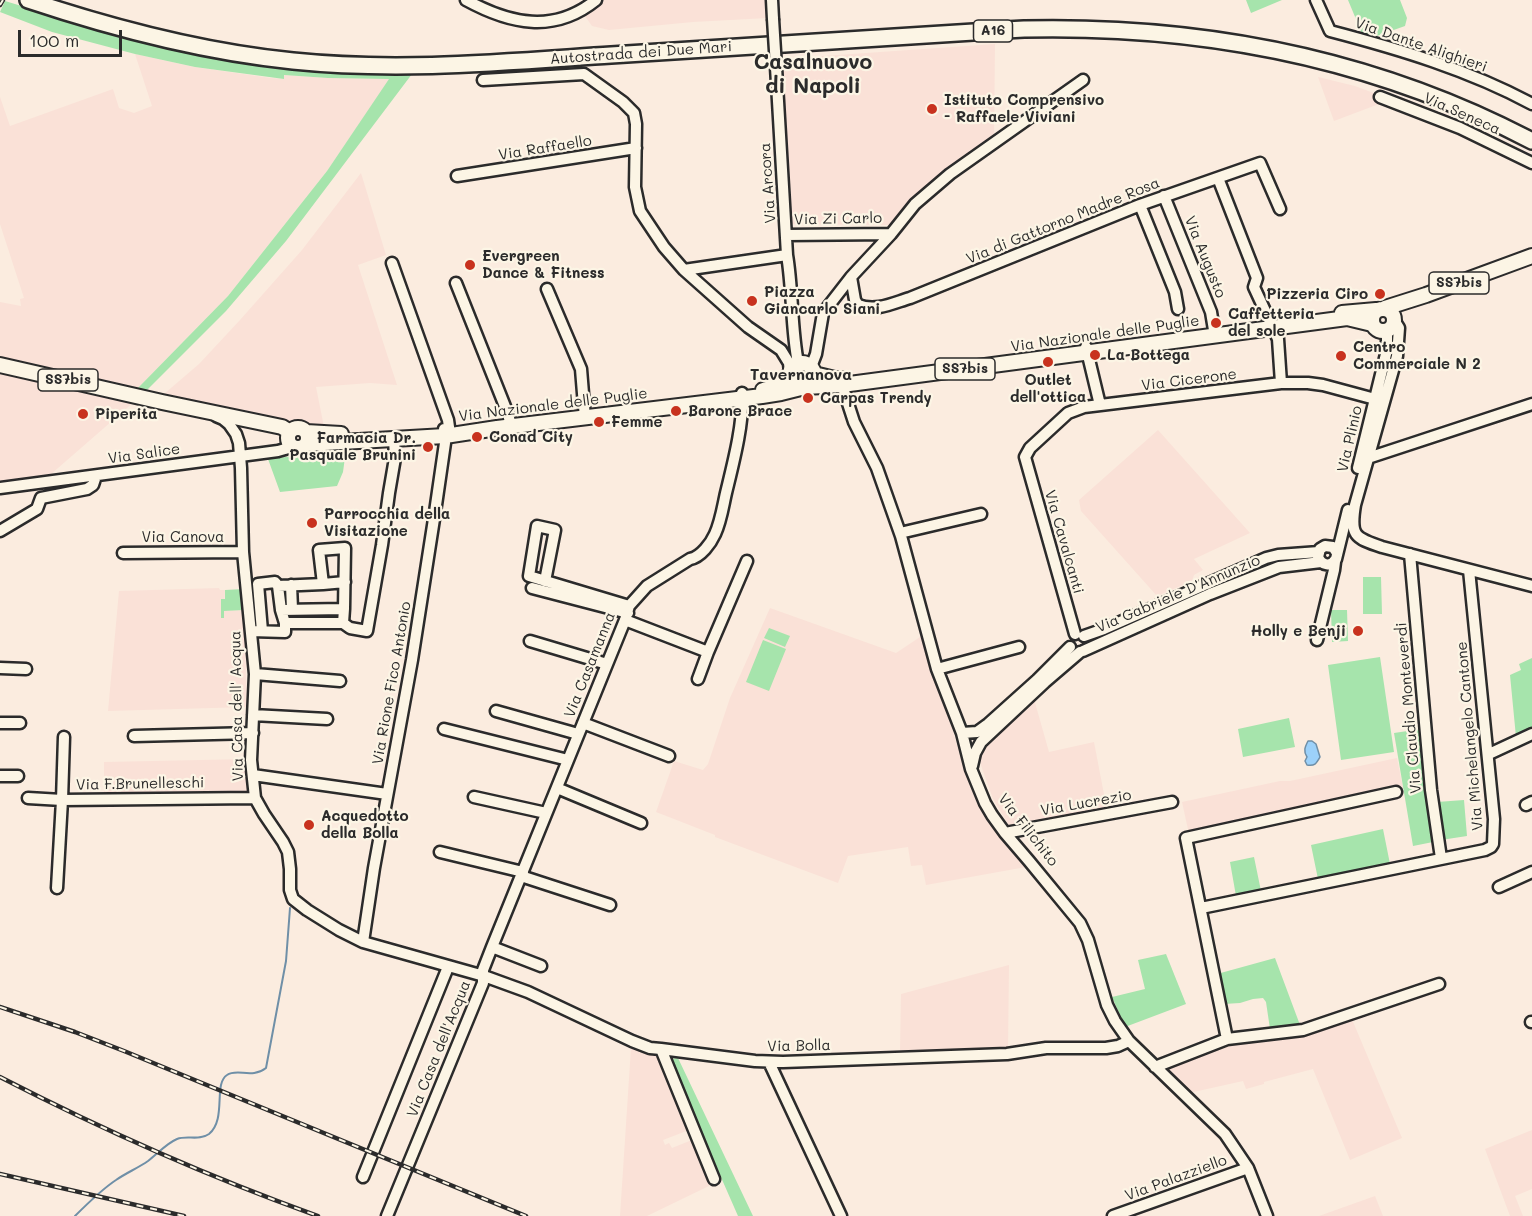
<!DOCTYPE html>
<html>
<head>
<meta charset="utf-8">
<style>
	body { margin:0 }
	#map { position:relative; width:1532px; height:1216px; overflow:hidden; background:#fbecdf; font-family:Mali,sans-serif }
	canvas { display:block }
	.scale { position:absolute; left:18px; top:30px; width:104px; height:27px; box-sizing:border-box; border:3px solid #2b2b2b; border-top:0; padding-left:8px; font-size:18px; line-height:21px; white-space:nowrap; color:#2b2b2b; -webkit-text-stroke:4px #fcf5e5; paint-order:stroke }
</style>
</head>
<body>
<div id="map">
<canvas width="1532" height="1216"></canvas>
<div class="scale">100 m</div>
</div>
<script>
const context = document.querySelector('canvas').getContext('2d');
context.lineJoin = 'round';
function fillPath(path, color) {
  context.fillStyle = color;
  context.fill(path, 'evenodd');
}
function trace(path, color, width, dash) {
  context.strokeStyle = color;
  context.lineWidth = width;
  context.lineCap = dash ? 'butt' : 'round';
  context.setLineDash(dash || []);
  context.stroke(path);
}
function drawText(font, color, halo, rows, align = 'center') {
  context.font = font + ' Mali,sans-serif';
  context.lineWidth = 4.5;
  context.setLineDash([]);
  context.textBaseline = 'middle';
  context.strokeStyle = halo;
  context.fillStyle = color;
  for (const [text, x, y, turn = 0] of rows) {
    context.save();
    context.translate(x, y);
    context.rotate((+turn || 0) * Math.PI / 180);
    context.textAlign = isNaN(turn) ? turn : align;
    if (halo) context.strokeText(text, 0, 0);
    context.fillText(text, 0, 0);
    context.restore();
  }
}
fillPath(new Path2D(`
	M604,0H767L768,18L693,22L609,30L592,26L585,16L589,14Z
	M995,44L994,142L919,198L909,203L891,225L790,224L780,59Z
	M135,54L195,67L271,78L284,79L283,75L328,78L390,79L327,171L228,296L137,389L0,359V302L21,306L20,299L24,298L0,224V97L10,126L113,89L119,108L134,113L152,106Z
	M1318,77L1355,86L1387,98V101L1334,121Z
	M361,173L386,255L358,265L397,385L370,383L316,387L324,427L266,417L164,394L199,364L240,320L302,250Z
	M0,372L135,401L50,475L0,482Z
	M1158,430L1250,533L1194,559L1203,570L1194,575L1192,581L1157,596L1081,511L1079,500Z
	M219,588L220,590H225L224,611L244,610L247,707L108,711L119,591Z
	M770,608L896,653L923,635L970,787L978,804L996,833L1026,867L926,885L922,865L911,866L908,847L848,856L838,883L715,837V835L656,812L674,761L703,770L708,764L730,698Z
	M1034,699L1049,752L1094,742L1107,810L1011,829L993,799L978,757L984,742Z
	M1397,758L1403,788L1189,834L1182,802L1280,781H1290Z
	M249,759V794L104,796V762Z
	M1009,965L1008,1049L958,1052H900L901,994Z
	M1351,1017L1402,1138L1350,1160L1313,1069L1264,1082V1084L1246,1089L1243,1081L1189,1093L1185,1086L1168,1070L1169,1067L1217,1047Z
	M631,1048L659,1056L689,1130L663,1140L665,1145L669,1143L672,1148L692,1140L711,1185L647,1216H620Z
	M1532,1130V1189L1515,1196L1523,1216H1510L1485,1149Z
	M1375,1196L1383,1216H1319Z`), '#fae1d7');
fillPath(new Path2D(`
	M1246,0H1282L1251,13Z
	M1348,0H1400L1407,18L1405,26L1371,38L1363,36Z
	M5,1L81,24L330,70L412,74L286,241L226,311L146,391L137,389L228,296L327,171L389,79L328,78L284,75V79L195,67L135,54L52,32L0,12Z
	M346,450L343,472L337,486L280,492L268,459Z
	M1363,577H1381L1382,614H1363Z
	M244,589V610L224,611V618H221V599H225V590Z
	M1331,610H1347L1348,641L1332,642Z
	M769,628L790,636L785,647L764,638Z
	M763,640L786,649L769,691L746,682Z
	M1380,657L1394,752L1341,760L1328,665Z
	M1532,658V730L1516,737L1510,675L1521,670L1519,664Z
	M1289,718L1295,747L1243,757L1238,729Z
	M1421,729L1433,842L1413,846L1394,733Z
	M1464,800L1467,836L1441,840L1437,802Z
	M1383,829L1390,864L1318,879L1311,845Z
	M1254,857L1261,891L1236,896L1230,862Z
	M1166,954L1186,1004L1125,1027L1112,997L1145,989L1138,960Z
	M1275,958L1300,1025L1270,1029L1266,1002L1263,998L1253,999L1240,1003L1224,1004L1217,974Z
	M678,1058L753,1216H738L669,1059Z`), '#a6e4ac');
const water = new Path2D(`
	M1308,741H1312L1316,744L1320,757C1316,764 1315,766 1307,765L1305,761L1307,757C1303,751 1305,747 1308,741Z`);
fillPath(water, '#9cd1fa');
trace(water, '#6f8fa7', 1.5);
trace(new Path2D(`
	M75,1216C88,1203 101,1190 116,1180C126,1173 138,1168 148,1161C157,1154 167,1143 177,1139C187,1135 199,1141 209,1134C227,1119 213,1084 227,1075C237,1068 252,1079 266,1068L286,961L290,908`), '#6f8fa7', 2);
const minor = new Path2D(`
	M466,0C510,24 554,34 596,0
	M772,0L773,19
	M1316,0L1330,31C1399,49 1469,70 1532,104
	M776,67L787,255C793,291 791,328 798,363
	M483,80L584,74L623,102L634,113L636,124L635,187L640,211L664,247L684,270L748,327L781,350L789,363L790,373
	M1380,97L1460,128L1532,163
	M457,176L636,148
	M1218,178L1257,278L1254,287L1278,339L1281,383
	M1164,196L1211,312L1215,336
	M1140,205L1175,292L1178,309
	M786,235L891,234
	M392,263L448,420L450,434
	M684,270L787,255
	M851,277L855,300L858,305C876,312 893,303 910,298L1140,205L1260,163L1280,209
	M456,283L508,414L511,426
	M547,289L581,369L585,418
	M1394,320L1399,328L1397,356L1355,505C1350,535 1354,538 1382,547L1532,586
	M1086,347L1100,405
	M811,367L816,354L823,313L851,277L891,234L915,204L950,174L1083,80
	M842,385L854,422L877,468L901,536L937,669L962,733L971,769L985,803L992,815L1005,833L1029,861L1080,923L1088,940L1107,1005L1115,1021L1129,1041L1225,1134L1248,1168L1267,1216
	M216,416L223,419L229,424L236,434L239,443L241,468L243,552L255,674L251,760L255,798L264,814L283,842L288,852L290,869V890L293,899L307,910L339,930L363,942L484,976L528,992L632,1041L650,1048L661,1049L755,1061L783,1062L1007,1054L1046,1048H1106L1118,1046L1129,1041
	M1368,458L1532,404
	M1358,468L1387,350V331
	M0,488L278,451L285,449L291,445
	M0,531L37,509L41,498L87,489L93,485L96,476
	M900,533L981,514
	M123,553L243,552
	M1337,553L1333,547L1325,546L1320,549L1318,557C1322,566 1331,567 1336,559L1348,510
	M1410,554L1431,790L1441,858
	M545,581L555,530L537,526L529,576L629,606
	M291,585L292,609
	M532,588L628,613
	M344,609L345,548L319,550L323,584L345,582
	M281,610L278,586L323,584
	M625,620L708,652
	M285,623H343
	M251,631L285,632V623L281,610L344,609L343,623L350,628L367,631L382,545L389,493L395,458L394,439
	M262,631L258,584L275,582L278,586
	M1075,634L1025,457L1030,448L1068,413L1084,407L1281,383H1308L1323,385L1375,399
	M1084,636L1104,629L1266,558L1278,555L1319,552
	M1317,640L1334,570L1335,562
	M530,641L607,664
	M1083,651L1210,594L1279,567L1321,562
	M0,668L26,669
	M937,669L1019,647
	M255,674L340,681
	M698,679L708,652L747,561
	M496,711L578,734
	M253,715L327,719
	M0,723H20
	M583,723L669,756
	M444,729L568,760
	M962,733L977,732L988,724L1037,680L1070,647
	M134,736L253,733
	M1489,754L1532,734
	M972,766L975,753L981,742L1045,682L1080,652
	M253,775L387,794
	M0,776H18
	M557,788L641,823
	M474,797L546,813
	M28,798L62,800L255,798
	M1526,805L1532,802
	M1005,833L1172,802
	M440,852L523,872
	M521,876L610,905
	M1499,887L1532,872
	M57,888L62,800L64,737
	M1201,908L1485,850L1491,847L1493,844L1494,819L1469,570
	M363,942L374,868L412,660L434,519L445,443L444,429
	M492,947L541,966
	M1531,1022H1532
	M1227,1039L1186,838L1396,792
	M661,1049L714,1179
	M769,1062L841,1216
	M1155,1067L1227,1039L1303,1030L1439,984
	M363,1177L448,967
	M387,1216L483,983V970L492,947L625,620L629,606L647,586L690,559C701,557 711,543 715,534C721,521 723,506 726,493C733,464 744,423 742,393
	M1113,1216L1248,1168`);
const major = new Path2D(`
	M1385,308L1426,295L1532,256
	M1372 320a11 11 0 1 1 22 0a11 11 0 1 1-22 0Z
	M1342,313L1376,310
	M790 375a12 12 0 1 1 24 0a12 12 0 1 1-24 0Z
	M0,365L162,402L282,427L290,432
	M814,374L835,379H841
	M805,387L842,385L1347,318L1372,324
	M763,390C773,388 781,382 789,376
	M288 438a10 10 0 1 1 20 0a10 10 0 1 1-20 0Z
	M306,432L341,434
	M307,444L445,436L497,428L762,396L781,393L801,388`);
const highway = new Path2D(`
	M28,0C115,29 202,52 293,61C399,72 505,62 611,55C748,46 886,37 1024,29C1201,25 1374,58 1532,141`);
trace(minor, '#2b2b2b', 15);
trace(major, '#2b2b2b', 18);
trace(highway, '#2b2b2b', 20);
trace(minor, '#fcf5e5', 10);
trace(major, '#fcf5e5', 14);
trace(highway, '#fcf5e5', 15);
const rail = new Path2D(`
	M0,5L3,0
	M0,1007L75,1032L124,1051L526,1216
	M0,1077C103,1130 209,1177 318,1216
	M0,1174L184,1216`);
trace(rail, '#2b2b2b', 4.5);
trace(rail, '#fcf5e5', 2, [7]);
const minorBridge = new Path2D(`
	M773,19L776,67`);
trace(minorBridge, '#2b2b2b', 15, []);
trace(minorBridge, '#fcf5e5', 10);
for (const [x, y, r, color] of [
	[932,109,6,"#c8321e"],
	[470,265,6,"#c8321e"],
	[1380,294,6,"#c8321e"],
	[752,301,6,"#c8321e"],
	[1216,323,6,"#c8321e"],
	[1095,355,6,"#c8321e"],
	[1341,356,6,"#c8321e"],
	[1048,362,6,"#c8321e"],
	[808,398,6,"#c8321e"],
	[676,411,6,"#c8321e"],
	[83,414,6,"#c8321e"],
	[599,422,6,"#c8321e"],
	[477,437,6,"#c8321e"],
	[428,447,6,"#c8321e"],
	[312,523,6,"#c8321e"],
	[1358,631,6,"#c8321e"],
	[309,825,6,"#c8321e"]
]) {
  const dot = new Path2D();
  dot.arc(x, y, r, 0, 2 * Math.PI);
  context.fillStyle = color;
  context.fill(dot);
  trace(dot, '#fcf5e5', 2);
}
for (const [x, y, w] of [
	[993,31,39],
	[1459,283,60],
	[965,369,60],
	[68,380,60]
]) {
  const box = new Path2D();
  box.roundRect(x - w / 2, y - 11, w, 22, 4.5);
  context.fillStyle = '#fcf5e5';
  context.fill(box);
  trace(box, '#2b2b2b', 1.5);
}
drawText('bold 14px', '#2b2b2b', null, [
	["A16",993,31],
	["SS7bis",1459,283],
	["SS7bis",965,369],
	["SS7bis",68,380]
]);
drawText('15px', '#2b2b2b', '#fcf5e5', [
	["Via Dante Alighieri",1421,45,19],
	["Autostrada dei Due Mari",641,53,-4],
	["Via Seneca",1462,114,24],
	["Via Raffaello",545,148,-9],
	["Via Arcora",768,183,-94],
	["Via Zi Carlo",838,219,-1],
	["Via di Gattorno Madre Rosa",1063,221,-22],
	["Via Augusto",1205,257,68],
	["Via Nazionale delle Puglie",1105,334,-8],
	["Via Cicerone",1189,380,-7],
	["Via Nazionale delle Puglie",553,405,-7],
	["Via Plinio",1350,439,-77],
	["Via Salice",144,454,-8],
	["Via Canova",183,537],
	["Via Cavalcanti",1064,542,74],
	["Via Gabriele D'Annunzio",1178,594,-23],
	["Via Casamanna",590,665,-68],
	["Via Rione Fico Antonio",392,683,-80],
	["Via Casa dell' Acqua",237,706,-91],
	["Via Claudio Monteverdi",1409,708,-95],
	["Via Michelangelo Cantone",1470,736,-95],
	["Via F.Brunelleschi",140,784,-1],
	["Via Lucrezio",1086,803,-10],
	["Via Filichito",1028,830,52],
	["Via Bolla",799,1046,-1],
	["Via Casa dell'Acqua",439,1049,-68],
	["Via Palazziello",1176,1178,-20]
]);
drawText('bold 15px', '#2b2b2b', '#fcf5e5', [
	["Istituto Comprensivo",944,100],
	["- Raffaele Viviani",944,117],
	["Evergreen",482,256],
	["Dance & Fitness",482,273],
	["Piazza",764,292],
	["Giancarlo Siani",764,309],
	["Pizzeria Ciro",1368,294,"right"],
	["Caffetteria",1228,314],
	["del sole",1228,331],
	["Centro",1353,347],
	["Commerciale N 2",1353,364],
	["La Bottega",1107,355],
	["Outlet",1048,380,"center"],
	["dell'ottica",1048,397,"center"],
	["Carpas Trendy",820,398],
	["Barone Brace",688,411],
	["Piperita",95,414],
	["Femme",611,422],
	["Conad City",489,437],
	["Farmacia Dr.",416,438,"right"],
	["Pasquale Brunini",416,455,"right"],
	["Parrocchia della",324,514],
	["Visitazione",324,531],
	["Holly e Benji",1346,631,"right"],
	["Acquedotto",321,816],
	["della Bolla",321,833]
], 'left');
drawText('bold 16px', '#2b2b2b', '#fcf5e5', [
	["Tavernanova",801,375]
]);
drawText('bold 21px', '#2b2b2b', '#fcf5e5', [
	["Casalnuovo",813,63],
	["di Napoli",813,87]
]);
</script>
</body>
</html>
